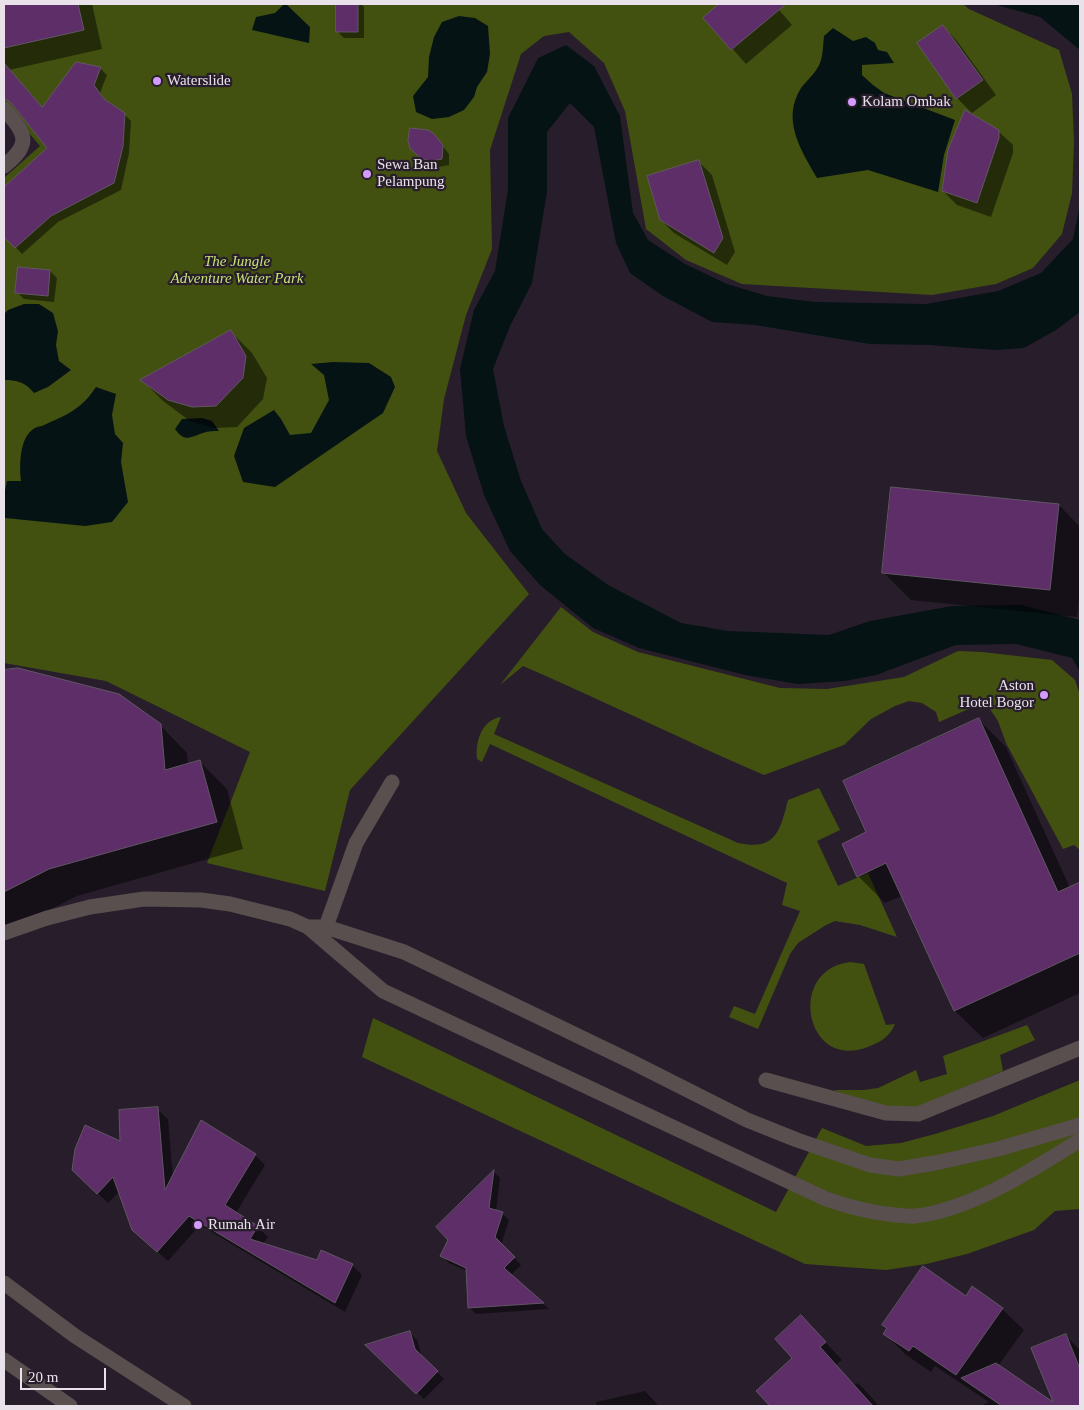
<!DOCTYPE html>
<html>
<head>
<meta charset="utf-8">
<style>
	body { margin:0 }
	#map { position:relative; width:1084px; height:1410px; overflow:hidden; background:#281e2b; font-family:"Times New Roman",serif }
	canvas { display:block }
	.frame { position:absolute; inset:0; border:5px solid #e9e2eb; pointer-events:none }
	.scale { position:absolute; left:20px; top:1368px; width:86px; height:22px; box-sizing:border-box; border:2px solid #e9e2eb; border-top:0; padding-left:6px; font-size:15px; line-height:18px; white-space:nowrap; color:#e9e2eb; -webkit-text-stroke:4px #281e2b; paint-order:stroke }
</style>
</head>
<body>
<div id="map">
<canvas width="1084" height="1410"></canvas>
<div class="frame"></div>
<div class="scale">20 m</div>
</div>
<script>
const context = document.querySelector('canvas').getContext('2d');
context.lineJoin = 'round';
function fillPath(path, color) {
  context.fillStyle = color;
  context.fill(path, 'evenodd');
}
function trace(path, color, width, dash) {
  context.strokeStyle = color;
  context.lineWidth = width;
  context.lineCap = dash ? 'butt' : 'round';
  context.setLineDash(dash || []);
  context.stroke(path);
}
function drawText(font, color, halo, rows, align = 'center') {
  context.font = font + ' "Times New Roman",serif';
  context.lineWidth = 4.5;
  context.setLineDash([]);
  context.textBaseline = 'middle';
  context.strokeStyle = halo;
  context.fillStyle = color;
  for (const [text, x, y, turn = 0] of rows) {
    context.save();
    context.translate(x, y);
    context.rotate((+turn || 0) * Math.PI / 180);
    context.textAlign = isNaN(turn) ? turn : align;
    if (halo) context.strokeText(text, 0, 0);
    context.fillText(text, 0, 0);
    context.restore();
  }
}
fillPath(new Path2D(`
	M4,4H963L969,9L1059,50L1072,94L1074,142L1072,193L1062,234L1033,268L996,284L932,295L742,284L686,260L646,229L625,111L604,63L569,32L544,36L521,54L490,150L492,249L466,315L444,399L437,451L466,513L529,594L350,790L325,891L207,863L250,752L106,681L4,663V178L40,146L4,104Z
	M561,607L593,632L638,652L780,688L827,689L904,677L958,651L982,652L1052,660L1075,680L1080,695V850L1074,845L1063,849L1006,743L998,721L988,706L973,707L939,722L936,712L922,703L909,701L895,706L871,719L844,745L764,775C683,740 604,701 523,666L500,685Z
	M501,717L494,734L738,843C776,851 780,831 788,800L819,788L840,830L817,841L838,886L868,873L897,937L860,925L835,921L826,925L798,943L790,954L758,1029L729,1017L734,1006L755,1014L800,911L782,905L787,883L490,744L482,762L477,759C475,741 482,720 501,717Z
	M850,962L864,964L886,1025L895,1024C891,1035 881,1042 870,1046C806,1074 785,970 850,962Z
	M373,1018L776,1212L822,1128L866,1146L901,1143L935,1134L993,1116L1080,1080V1209L1055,1211L1034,1230L967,1254L926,1264L886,1270L805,1264L362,1057Z
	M1027,1025L1035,1040L1000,1055L1003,1071L958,1090L934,1103L901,1112L864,1105L834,1090H864L878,1088L916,1070L920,1082L947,1074L943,1056Z`), '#435110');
fillPath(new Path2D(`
	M284,4H286L310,27L309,43L252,30L256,17L275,13Z
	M993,4H1080V50L1040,17Z
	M459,16L475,18L488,26L490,54L487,72L477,87L474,97L464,110L449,117L432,119L416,112L413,96L428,77L429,57L434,37L442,22Z
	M833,28L853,41L866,37L875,43L878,50L887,52L894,63L862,65V75L873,85L884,93L955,120L944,155L938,192L868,170L817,178C801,150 781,120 801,88C807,80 816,73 820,63C823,56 823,45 824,36Z
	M566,45L594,66L620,116L633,213L648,240L685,264L727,284L767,296L815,302L926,304L998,291L1041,273L1073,239L1080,204V312L1056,330L1024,348L996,350L929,345L870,344L755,325L712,322L663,296L630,273L616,243L594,127L570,103L547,132V192L532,283L510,326L493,369L504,426L521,481L542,529L565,554L608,585L681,623L728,631L829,635L870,621L952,606L1021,605L1080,620V672L1072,658L1016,644L956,645L876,675L845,681L798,684L745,675L639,648L593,628L540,585L510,551L484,495L466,436L460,369L474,310L495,271L508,189V118L538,58Z
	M24,304H39L53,313L58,331L56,345L59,361L71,370L48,387L34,393C25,382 17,380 4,380V314L8,310Z
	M333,362L369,363L391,377L395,387L383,413L275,487L243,482L234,456L244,428L274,410L281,419L290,435L311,433L329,400L324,375L311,364Z
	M96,387L116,394L112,415L115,434L123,443L121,462L128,502L112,522L85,526L5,518L4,495L7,481H21C19,465 19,428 42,426C66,415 81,410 96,387Z
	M202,418L212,421L219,431C214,431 208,431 203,433C190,437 185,443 175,429L182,419Z`), '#051315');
fillPath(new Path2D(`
	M4,4H92L102,49L9,70L43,109L100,68L107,75L100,93L107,103L124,114L131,121L129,153L121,190L58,222L22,254L4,235V189L49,148L4,93Z
	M337,4H361L364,7V38H344L337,31Z
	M721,4H774L792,25L746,64L705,18Z
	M943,26L957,41L996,95L972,113L957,98L918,44Z
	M998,131L1013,145V153L991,217L957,205L943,191Z
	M433,134L449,154V165L439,167L430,165L417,153Z
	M699,162L712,175L735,252L727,265L674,233L661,220Z
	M19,269L50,271L57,278L54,302L24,299L17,292Z
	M231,332L252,353L267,378L263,399L237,427L214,428L190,421L163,401L142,380Z
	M1059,505L1080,527V590L1077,617L911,600L883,572Z
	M18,669L160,725L187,753L188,765L200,762L227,789L243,849L77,896L4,933V671Z
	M978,719L1006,747L1070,888L1080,883V993L983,1038L955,1011L902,896L885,903L858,876L868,833Z
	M157,1109L168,1119L173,1178L255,1155L265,1165L236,1213L258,1227L268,1237L263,1244L317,1262L352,1265L362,1275L345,1312L200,1225L168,1261L144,1240L120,1191L108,1203L73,1170L121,1143Z
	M494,1172L500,1178L496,1211L502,1213L509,1220L501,1245L521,1265L511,1275L549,1309L476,1314L469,1307L467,1271L449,1263L442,1256L450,1240L437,1227Z
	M966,1297L1002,1309L1024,1330L998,1366L1056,1405L1065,1335L1080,1350V1406H981L989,1402L935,1366L931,1372L906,1355L885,1334Z
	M410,1333L417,1340L422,1357L444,1379L424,1399L368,1345Z
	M818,1334L842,1360L836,1365L854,1385L858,1383L875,1401L878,1406H772L758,1391Z
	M645,1391L657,1404L658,1406H597L596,1402Z`), '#0007');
const building = new Path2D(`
	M4,4H78L84,30L4,48Z
	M336,4H358V32H336Z
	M719,4H786L731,50L703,18Z
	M943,25L983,80L956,99L917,43Z
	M76,62L101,67L94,85L104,99L125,113L123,146L114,183L51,216L15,248L4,237V187L47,148L11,103L4,98V63L42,107Z
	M965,110L999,130V138L977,203L942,191L948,150Z
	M410,128L428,130L434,134L443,145L442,159L431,161L422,159L416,154L410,148L408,141Z
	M699,160L723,238L714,253L660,220L647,176Z
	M18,267L50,270L48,296L15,293Z
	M231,330L246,356L243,378L216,406L192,407L168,400L140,380Z
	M891,487L1059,504L1050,590L882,573Z
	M18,668L119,694L161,724L165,770L200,760L217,822L49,869L4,892V670Z
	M979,718L1058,892L1080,882V953L954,1011L886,863L857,877L842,844L866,832L843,781Z
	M158,1107L165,1190L201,1120L256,1154L225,1205L258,1226L250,1239L317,1260L321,1250L353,1264L335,1303L189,1216L157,1252L132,1230L113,1177L97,1194L72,1170L75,1149L85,1125L120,1141L119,1110Z
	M494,1170L489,1208L503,1212L495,1237L515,1257L504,1268L544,1303L468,1308L466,1268L440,1256L448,1240L436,1227Z
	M923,1266L966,1296L972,1286L1003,1308L956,1375L913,1346L909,1351L883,1334L887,1328L882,1325Z
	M801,1315L826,1342L820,1347L873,1406H770L756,1391L792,1358L775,1339Z
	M410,1331L415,1349L438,1371L416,1394L365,1345Z
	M1066,1334L1080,1369V1406H1002L961,1378L996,1363L1053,1402L1031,1348Z`);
fillPath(building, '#5d2e68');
trace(building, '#625665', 1);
trace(new Path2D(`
	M4,109C25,133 33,143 4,166
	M308,927H326L404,952L632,1062L747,1120L797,1140L870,1165L899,1169L940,1162L998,1149L1080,1125
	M4,933L47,918L90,907L144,899L201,900L230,904L290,919L308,927L383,991L826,1199C849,1207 871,1213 896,1215C902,1215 909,1217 915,1216C971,1210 1034,1169 1080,1140
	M323,935L356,843L392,782
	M766,1080L886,1113L918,1114L1080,1048
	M4,1283L75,1336L184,1406
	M4,1360L70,1406`), '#594f4f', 15);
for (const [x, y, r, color] of [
	[157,81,5,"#d39cfc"],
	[852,102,5,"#d39cfc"],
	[367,174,5,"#d39cfc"],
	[1044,695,5,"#d39cfc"],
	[198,1225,5,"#d39cfc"]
]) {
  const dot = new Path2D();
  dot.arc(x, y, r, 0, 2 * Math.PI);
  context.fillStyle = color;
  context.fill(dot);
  trace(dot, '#281e2b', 2);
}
drawText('15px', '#e9e2eb', '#281e2b', [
	["Waterslide",167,81],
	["Kolam Ombak",862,102],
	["Sewa Ban",377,165],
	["Pelampung",377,182],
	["Aston",1034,686,"right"],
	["Hotel Bogor",1034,703,"right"],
	["Rumah Air",208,1225]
], 'left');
drawText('italic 15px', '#c6e277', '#281e2b', [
	["The Jungle",237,262],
	["Adventure Water Park",237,279]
]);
</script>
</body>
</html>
